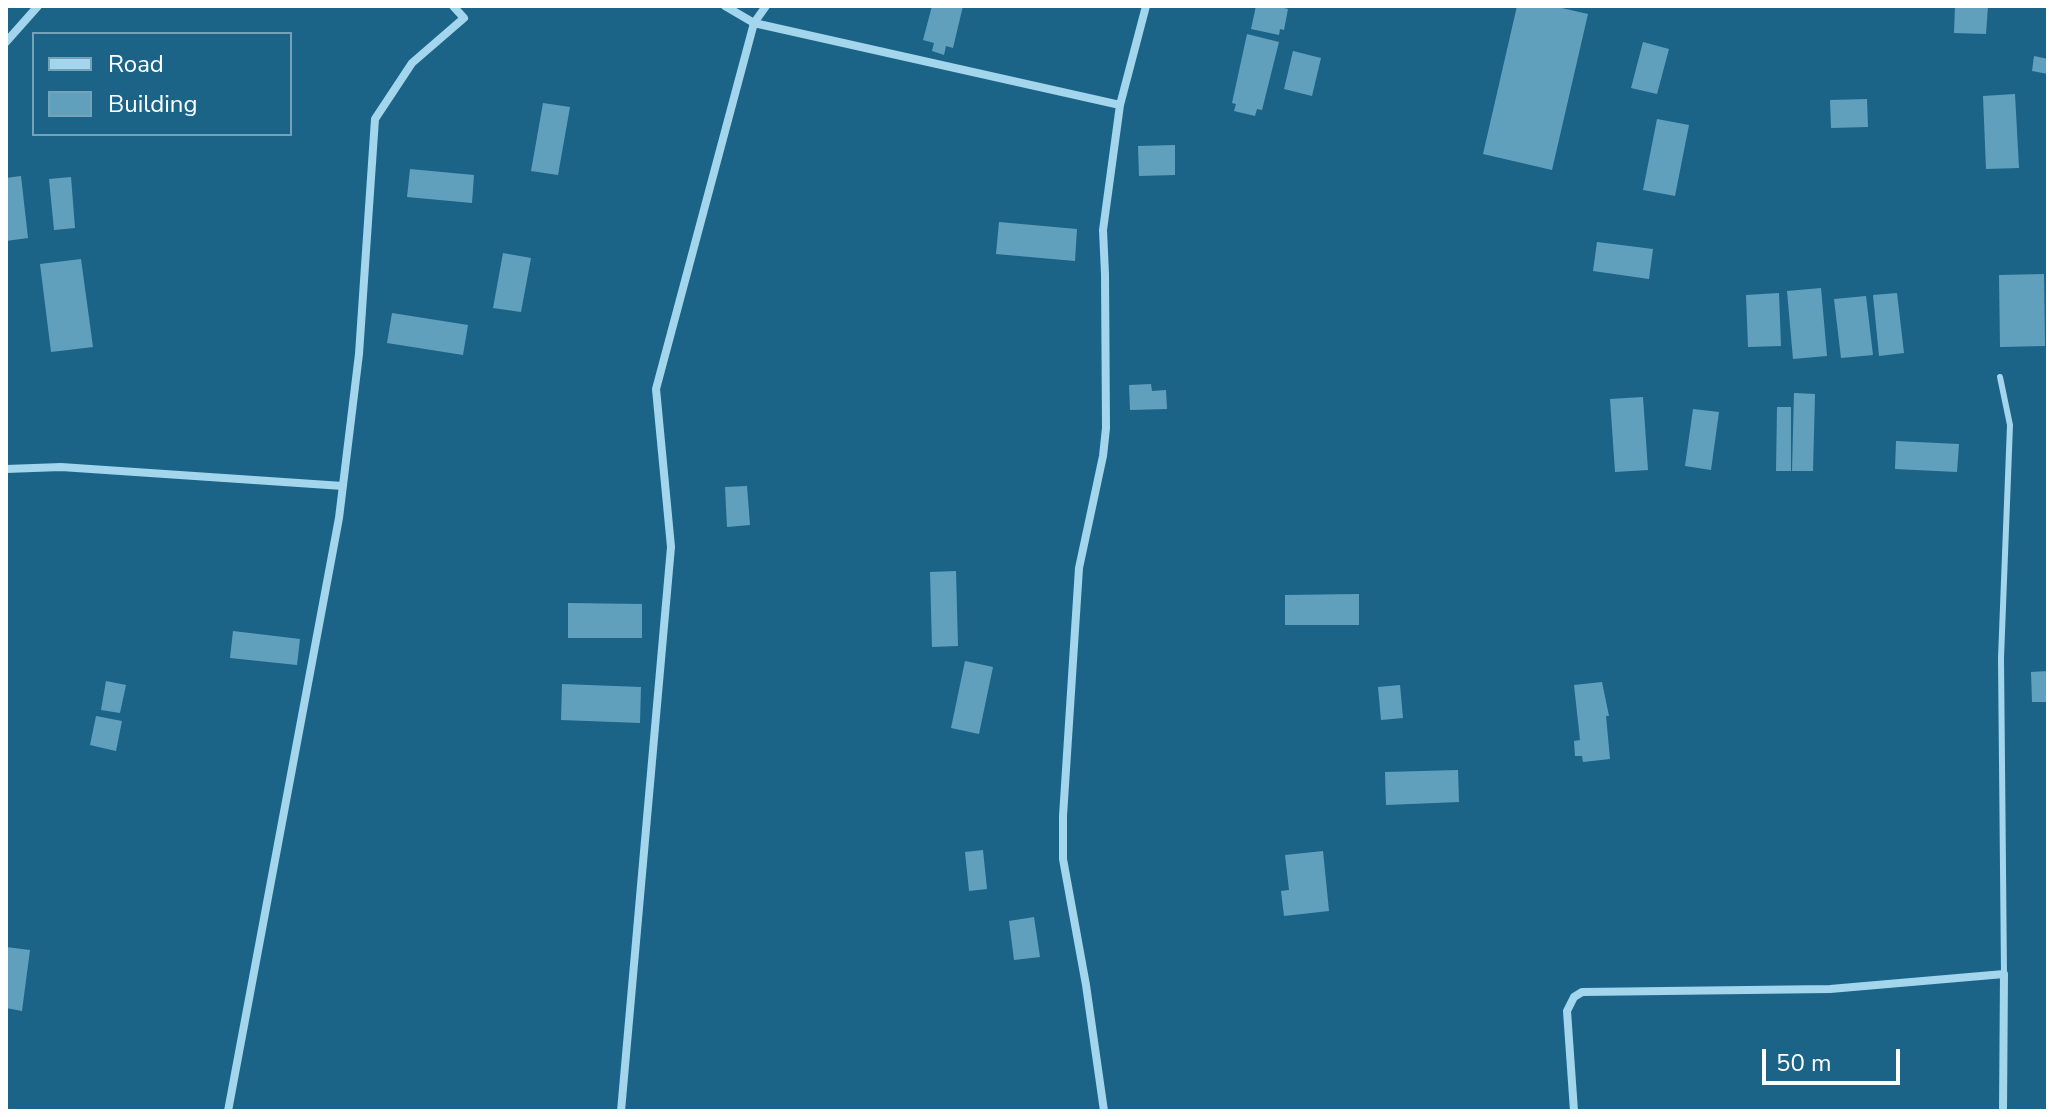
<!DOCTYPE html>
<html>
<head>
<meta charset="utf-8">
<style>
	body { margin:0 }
	#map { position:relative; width:2054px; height:1117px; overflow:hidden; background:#1b6488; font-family:"Nunito Sans",sans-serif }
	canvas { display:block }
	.frame { position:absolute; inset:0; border:8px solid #fff; pointer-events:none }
	.legend { position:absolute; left:32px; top:32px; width:260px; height:104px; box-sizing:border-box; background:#1b6488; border:2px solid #76a2b8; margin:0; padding:10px 14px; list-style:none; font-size:24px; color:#fff }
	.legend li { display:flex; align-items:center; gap:16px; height:40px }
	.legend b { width:40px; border:2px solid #76a2b8 }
	.scale { position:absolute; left:1762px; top:1049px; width:138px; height:36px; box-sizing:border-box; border:4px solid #fff; border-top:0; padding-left:10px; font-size:24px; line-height:28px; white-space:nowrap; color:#fff; -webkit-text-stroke:6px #1b6488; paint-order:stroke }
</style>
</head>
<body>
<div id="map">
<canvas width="2054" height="1117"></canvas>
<div class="frame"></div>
<ul class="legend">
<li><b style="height:10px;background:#a3d5ec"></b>Road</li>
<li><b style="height:22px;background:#61a0bd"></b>Building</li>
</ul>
<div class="scale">50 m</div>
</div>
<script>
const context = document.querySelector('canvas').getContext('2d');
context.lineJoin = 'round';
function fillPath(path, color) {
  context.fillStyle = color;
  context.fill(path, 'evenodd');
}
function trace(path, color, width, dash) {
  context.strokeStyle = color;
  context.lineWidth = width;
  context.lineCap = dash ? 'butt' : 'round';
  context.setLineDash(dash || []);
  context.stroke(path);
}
fillPath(new Path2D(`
	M932,6H963L953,48L946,46L944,55L932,51L934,43L923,40Z
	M1256,6H1285L1284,8L1288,9L1284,30L1280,29L1279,35L1251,29Z
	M1517,6H1553L1588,14L1552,170L1483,154Z
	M1955,6H1988L1986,34L1954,33Z
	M1247,34L1279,42L1262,110L1257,109L1255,116L1234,111L1236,104L1232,103Z
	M1643,42L1669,49L1657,94L1631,88Z
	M1293,51L1321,58L1312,96L1284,89Z
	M2034,56L2048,59V74L2032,71Z
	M2015,94L2019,168L1986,169L1983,96Z
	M1867,99L1868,127L1831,128L1830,100Z
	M543,103L570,107L558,175L531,171Z
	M1657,119L1689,125L1675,196L1643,190Z
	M1175,145V175L1139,176L1138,146Z
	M410,169L474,175L472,203L407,197Z
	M21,176L28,238L6,241V178Z
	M71,177L75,228L54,230L49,179Z
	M999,222L1077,229L1075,261L996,254Z
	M1597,242L1653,249L1649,279L1593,271Z
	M503,253L531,258L521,312L493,308Z
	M81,259L93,347L51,352L40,264Z
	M2044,274L2045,346L2000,347L1999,275Z
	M1821,288L1827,356L1793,359L1787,291Z
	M1779,293L1781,346L1748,347L1746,295Z
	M1897,293L1904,353L1879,356L1873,295Z
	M1866,296L1873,355L1841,358L1834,299Z
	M392,313L468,325L463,355L387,343Z
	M1151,384L1152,391L1166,390L1167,409L1130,410L1129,385Z
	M1794,393L1815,394L1813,471H1792Z
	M1643,397L1648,470L1615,472L1610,399Z
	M1777,407H1791V471H1776Z
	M1693,409L1719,412L1711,470L1685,466Z
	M1896,441L1959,444L1957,472L1895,469Z
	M747,486L750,525L727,527L725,487Z
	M956,571L958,646L932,647L930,572Z
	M1359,594V625H1285V595Z
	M568,603L642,604V638H568Z
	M233,631L300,639L297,665L230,658Z
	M965,661L993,667L979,734L951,728Z
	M2048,671V702H2032L2031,672Z
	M106,681L126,685L120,713L101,710Z
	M1602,682L1609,716H1606L1610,759L1583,762L1582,756H1575L1574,741L1580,740L1574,685Z
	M562,684L641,687L640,723L561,720Z
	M1400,685L1403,718L1381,720L1378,687Z
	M96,716L122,721L116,751L90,745Z
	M1458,770L1459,802L1386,805L1385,772Z
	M983,850L987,889L969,891L965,852Z
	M1323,851L1329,911L1284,916L1281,891L1289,890L1285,855Z
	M1034,917L1040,957L1014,960L1009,921Z
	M6,947L30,950L22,1011L6,1008Z`), '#61a0bd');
trace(new Path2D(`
	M2000,377L2010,425L2001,658L2004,974`), '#a3d5ec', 6);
trace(new Path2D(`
	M725,6L754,23L1120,105
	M6,42L38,6
	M6,469L61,467L343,486
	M228,1111L339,518L359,354L375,119L412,63L464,18L453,6
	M621,1111L671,547L656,389L754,23L766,6
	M1104,1111L1086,985L1063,859V816L1079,568L1103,456L1106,428L1105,274L1103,230L1120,105L1146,6
	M1574,1111L1567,1011L1574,997L1582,992L1830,989L2004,974L2003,1111`), '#a3d5ec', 8);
</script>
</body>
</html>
